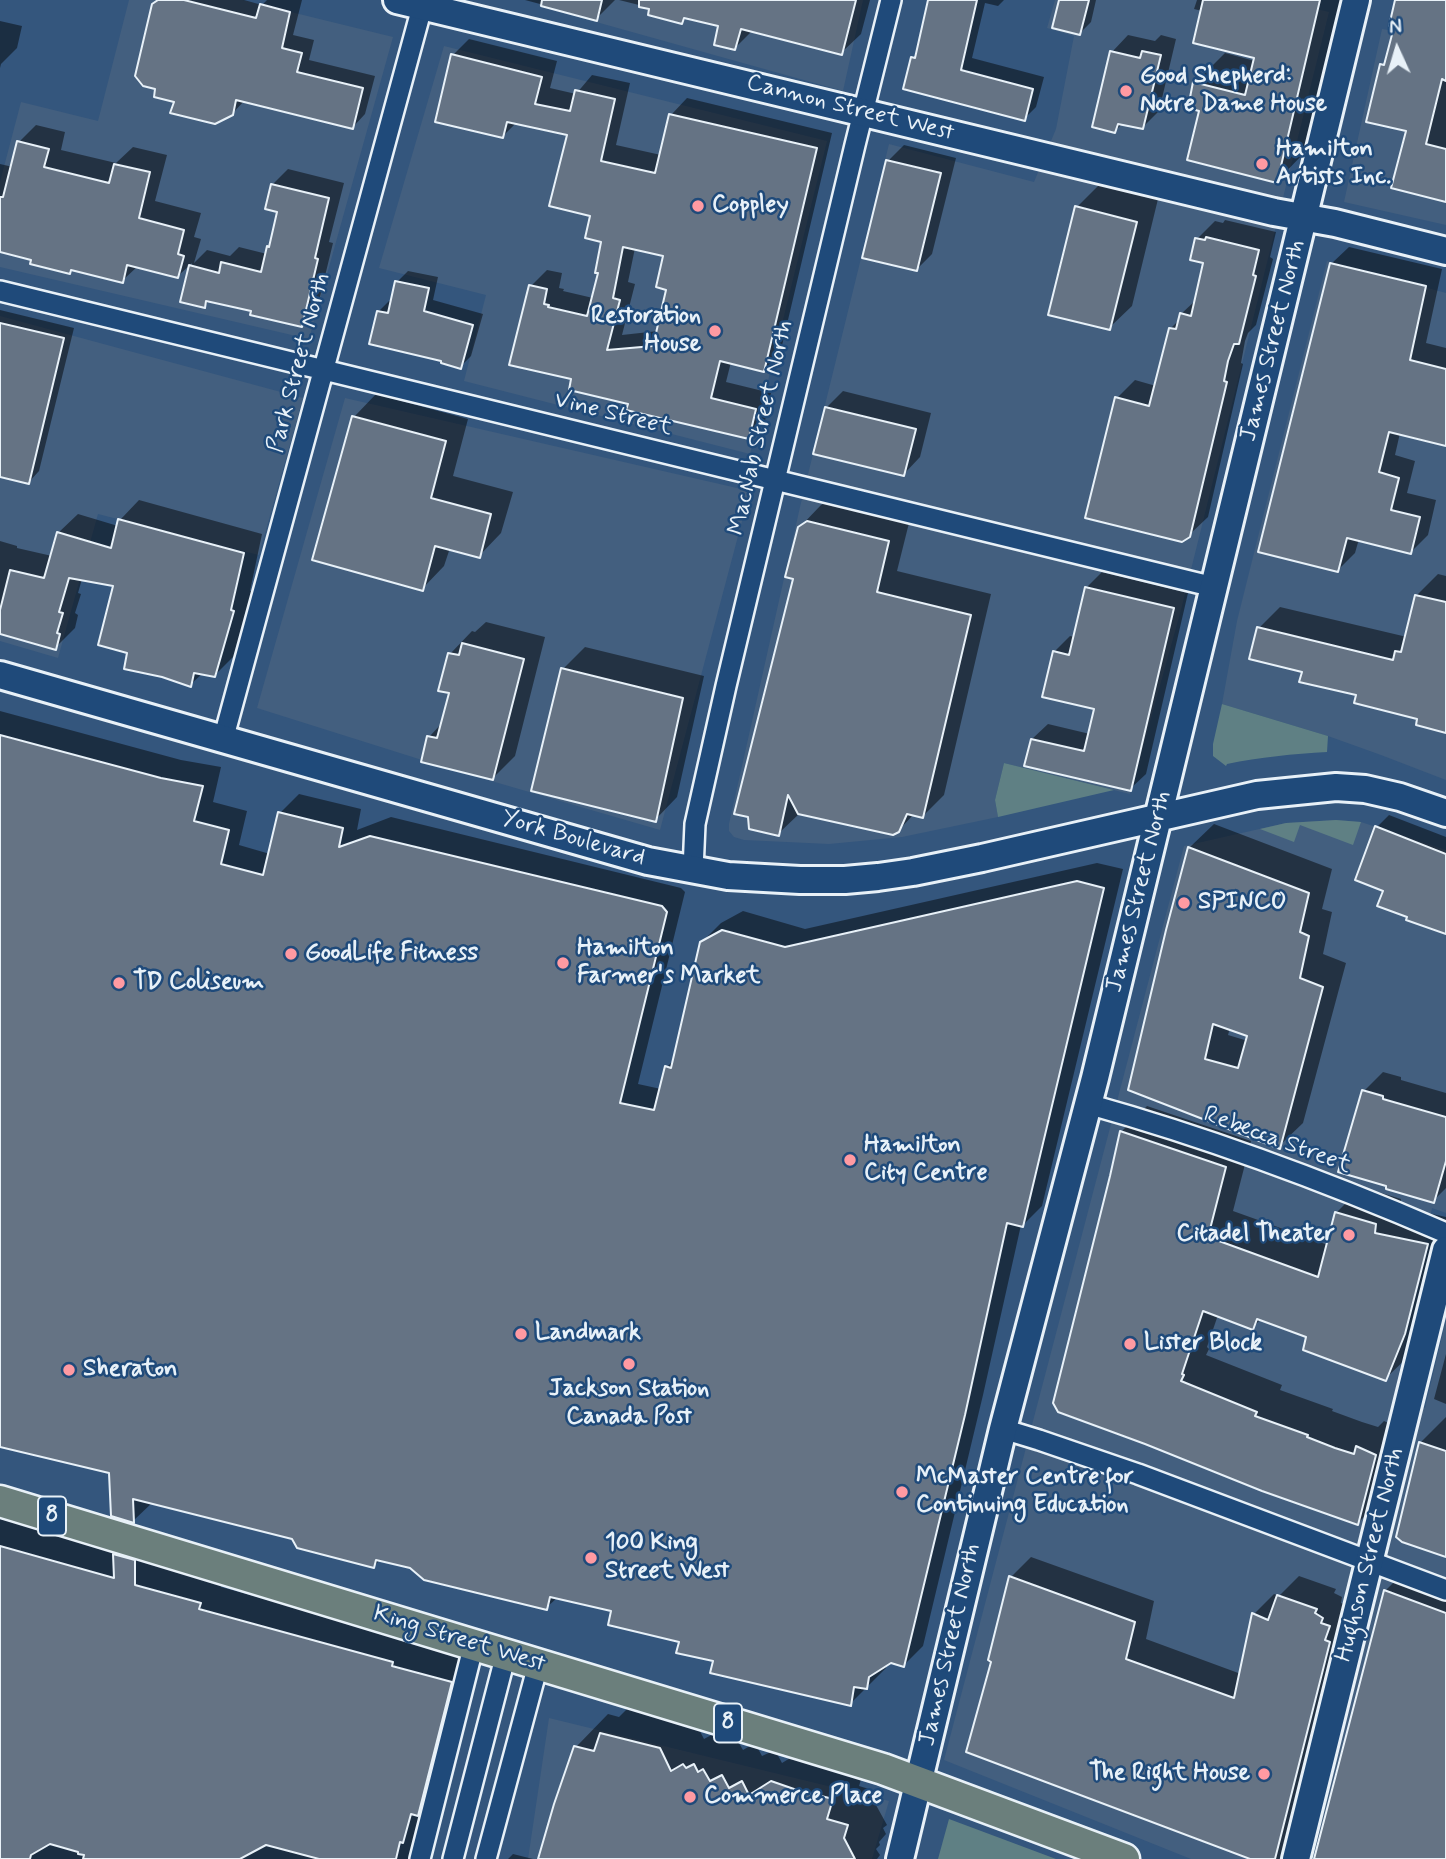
<!DOCTYPE html>
<html>
<head>
<meta charset="utf-8">
<style>
	body { margin:0 }
	#map { position:relative; width:1446px; height:1859px; overflow:hidden; background:#34567d; font-family:Mynerve,sans-serif }
	canvas { display:block }
	.north { position:absolute; left:1362px; top:14px; width:70px; height:70px; -webkit-text-stroke:5px #1f4a7a; paint-order:stroke; rotate:356deg; font-size:19px; font-weight:700; line-height:28px; text-align:center; color:#e8f1f8 }
	.north::after { content:''; display:block; margin:auto; width:24px; height:32px; background:#e8f1f8; clip-path:polygon(50% 0,100% 100%,50% 72%,0 100%) }
</style>
</head>
<body>
<div id="map">
<canvas width="1446" height="1859"></canvas>
<div class="north">N</div>
</div>
<script>
const context = document.querySelector('canvas').getContext('2d');
context.lineJoin = 'round';
function fillPath(path, color) {
  context.fillStyle = color;
  context.fill(path, 'evenodd');
}
function trace(path, color, width, dash) {
  context.strokeStyle = color;
  context.lineWidth = width;
  context.lineCap = dash ? 'butt' : 'round';
  context.setLineDash(dash || []);
  context.stroke(path);
}
function drawText(font, color, halo, rows, align = 'center') {
  context.font = font + ' Mynerve,sans-serif';
  context.lineWidth = 5;
  context.setLineDash([]);
  context.textBaseline = 'middle';
  context.strokeStyle = halo;
  context.fillStyle = color;
  for (const [text, x, y, turn = 0] of rows) {
    context.save();
    context.translate(x, y);
    context.rotate((+turn || 0) * Math.PI / 180);
    context.textAlign = isNaN(turn) ? turn : align;
    if (halo) context.strokeText(text, 0, 0);
    context.fillText(text, 0, 0);
    context.restore();
  }
}
fillPath(new Path2D(`
	M129,0H242L393,37L309,339L0,267V182L21,102L98,121Z
	M540,0H863L843,91L539,6Z
	M1055,0H1280L1329,12L1182,606L1130,794L1004,763L995,800L998,817L902,837L829,844L744,840L734,837L729,831V824L800,507L889,144L1034,182L1056,129L1074,36L1047,28Z
	M1382,29L1446,39V225L1344,202Z
	M444,46L827,141L750,454L464,381L486,295L379,268Z
	M1327,261L1446,293V780L1381,755L1328,736L1222,704L1237,621Z
	M0,316L303,398L259,555L98,514L58,658L0,641Z
	M345,398L750,491L660,830L457,771L257,708Z
	M1336,820L1361,822L1446,850V1213L1432,1208L1394,1397L1425,1408L1446,1320V1859H1191L944,1760L1184,846L1286,823Z
	M549,1718L889,1801L872,1859H528Z`), '#435f7f');
fillPath(new Path2D(`
	M1222,704L1328,736L1327,752C1293,754 1260,757 1227,764L1226,766L1213,756V744Z
	M1004,763L1114,790L998,817L995,800Z
	M1336,820L1361,822L1353,845L1300,825L1294,842L1260,829L1286,823Z
	M949,1819L1056,1859H938Z`), '#5f8084');
fillPath(new Path2D(`
	M158,0H244L262,5L267,0H302L293,35L314,40L309,60L375,76L365,114L353,127L245,100L232,114L177,101Z
	M525,0H615L596,19Z
	M619,0H870L861,34L841,53L753,30L735,48L720,25L687,17L682,22L651,8Z
	M930,0H1004L998,6L985,3L972,58L1044,77L1036,107L1024,119L913,58L918,53Z
	M1061,0H1096L1091,22L1080,33Z
	M1197,0H1342L1306,151L1277,181L1201,110L1195,83L1225,53L1255,61L1256,56L1202,11L1194,9Z
	M1397,0H1446V200L1408,130L1382,65L1387,60L1396,26Z
	M0,21L22,26L17,48L1,64L0,68Z
	M1128,35L1155,41L1161,35L1176,39L1159,111L1142,128L1123,123L1115,131L1112,52Z
	M469,39L557,61L550,88L576,94L592,75L630,83L616,145L661,155L671,115L687,98L832,133L780,354L764,370L731,362L726,382L771,393L765,421L748,437L630,402L574,378L531,286L547,270L562,273L559,288L564,289L563,291L593,298L600,272L604,240L592,215L570,133L517,122L503,136L453,55ZM635,248L665,255L668,288L658,331L622,335L635,284L628,282Z
	M36,125L65,132L61,150L116,163L133,147L167,155L155,201L201,213L194,237L201,239L194,263L207,250L230,256L239,247L267,254L268,247L271,244L279,211L272,185L288,169L344,183L329,242L333,243L317,309L301,325L253,310L210,300L204,306L182,300L192,263L178,276L138,266L122,281L73,269L69,272L33,259L0,250V164L13,167L19,142Z
	M904,145L956,158L932,254L917,269L888,161Z
	M1099,185L1158,199L1132,306L1109,328L1077,207Z
	M1225,220L1276,232L1270,257L1273,259L1256,325L1248,333L1245,341L1241,363L1243,364L1208,517L1189,535L1117,398L1135,380L1156,386L1170,329L1180,319L1181,314L1197,299L1205,262L1197,239L1215,221L1223,223Z
	M1349,247L1442,269L1426,343L1446,348V444L1400,433L1395,455L1415,461L1407,493L1436,500L1428,535L1411,552L1359,539L1355,553L1338,570L1331,264Z
	M408,271L438,277L433,300L483,314L471,356L460,367L378,312L389,301H393L397,282Z
	M0,310L74,328L39,471L29,482L0,475Z
	M843,391L931,413L920,457L904,474L826,408Z
	M376,394L468,419L453,476L513,492L501,533L479,556L450,548L444,566L422,589L354,417Z
	M139,500L262,534L250,591H252L234,656L215,675L203,673L190,685L129,652L115,585L82,579L78,593L81,594L75,613L78,615L75,628L55,648L0,632V541L17,546V548L52,556L58,533L78,514L118,526L120,520Z
	M830,500L910,519L897,571L991,594L944,795L922,817L914,814L898,831L800,813L778,834L799,528L821,505Z
	M1102,572L1188,593L1146,774L1130,789L1032,739L1048,724L1090,734L1096,708L1054,652L1070,636L1075,637L1086,588Z
	M1438,574L1446,576V731L1420,717L1304,671L1259,628L1280,607L1407,637L1417,595Z
	M486,622L545,637L515,756L493,778L429,737L443,722L451,692L450,654L472,631L475,632Z
	M585,647L704,676L677,797L655,820L563,669Z
	M0,711L181,760L221,767L213,802L247,811L239,845L270,854L280,813L299,794L361,809L357,830L391,817L681,888L685,892L638,1084L661,1089L667,1067L675,1059L701,943L721,923L743,911L805,929L1097,863L1123,869L1042,1206L1023,1225H1021L983,1395L923,1646L904,1665L891,1661L886,1664V1668L850,1704L715,1660L681,1641L613,1610L558,1597L546,1608L411,1566L381,1559L374,1566L293,1537L153,1502L133,1521L111,1472L0,1445Z
	M1389,815L1446,837V931L1409,916L1385,889L1377,827Z
	M1214,824L1332,869L1322,909L1332,912L1323,954L1346,963L1303,1123L1279,1146L1130,1089L1168,930L1190,847ZM1230,1028L1249,1035L1248,1041L1228,1035Z
	M1383,1072L1401,1077V1080L1446,1093V1188L1433,1201L1364,1091Z
	M1147,1106L1251,1141L1233,1211L1328,1245L1336,1213L1362,1187L1401,1199L1400,1207L1446,1217V1247L1412,1353L1385,1379L1308,1336L1261,1319L1252,1328L1218,1315L1207,1347L1209,1349L1206,1355L1282,1385L1280,1390L1333,1409L1332,1411L1362,1422L1378,1427L1384,1421L1401,1429L1384,1497L1358,1523L1145,1443L1121,1132Z
	M1446,1354V1404L1434,1399Z
	M1446,1417V1556L1398,1536L1421,1442Z
	M0,1519L75,1538V1540L222,1581L221,1587L415,1640L413,1644L473,1660L420,1823L411,1859H0Z
	M1031,1557L1154,1601L1146,1639L1241,1674L1254,1614L1274,1594L1279,1596L1299,1576L1336,1589L1334,1593L1342,1597L1341,1603L1349,1606L1293,1845L1279,1859H1254L993,1661L1011,1577Z
	M1410,1566L1446,1579V1859H1316L1385,1591Z
	M635,1701L692,1716L704,1739L717,1732L719,1737L727,1732L731,1740L736,1738L743,1750L755,1743L762,1756L775,1750L782,1763L805,1749L865,1767L859,1786L879,1792L876,1805L887,1825L883,1828L886,1834L879,1842L880,1845L876,1849L880,1855L877,1859H570L576,1747L608,1714L619,1717Z
	M513,1854L533,1859H508Z`), '#0007');
const building = new Path2D(`
	M158,0H184L256,18L260,4L290,12L282,48L302,53L297,72L363,88L353,129L236,100L233,115L215,124L170,113L174,102L154,97L155,89L143,86L135,76L152,4Z
	M542,0H602L597,21L541,6Z
	M639,0H856L842,55L741,29L735,50L714,45L718,26L684,18L682,24L648,15L649,9L639,7Z
	M928,0H977L961,70L1033,89L1025,121L903,89L911,57L915,58Z
	M1059,0H1089L1080,35L1052,28Z
	M1203,0H1320L1277,183L1187,160L1199,111L1188,108L1193,82L1245,95L1254,58L1193,43Z
	M1395,0H1446V81L1442,79L1426,144L1446,149V202L1391,188L1406,131L1366,122L1380,64L1384,65L1394,27L1389,26Z
	M1110,51L1140,58L1142,51L1161,55L1143,129L1118,124L1115,133L1092,127Z
	M451,54L542,77L535,104L570,111L575,90L615,99L601,161L655,173L669,114L817,148L764,372L720,361L711,398L756,409L749,439L626,410L628,404L569,390L571,379L509,365L529,285L547,289L544,304L549,305L548,307L587,316L598,273H595L601,242L585,238L590,216L549,206L567,135L507,122L503,138L435,122ZM623,247L663,256L656,287L666,290L653,346L607,350L620,300L613,298Z
	M17,141L49,149L44,167L109,183L114,164L150,172L139,218L184,230L178,254L184,256L178,278L127,265L123,283L71,270L70,274L30,264L31,260L0,252V197H3Z
	M886,160L941,173L917,271L862,258Z
	M271,184L329,198L315,258L318,259L302,327L250,315L251,311L206,301L205,308L180,302L189,265L219,273L221,262L261,272L267,246L269,247L277,212L265,209Z
	M1075,206L1137,222L1110,330L1048,315Z
	M1206,237L1259,250L1253,275L1256,276L1239,344H1234L1228,361L1224,381L1227,382L1190,537L1182,542L1085,518L1115,397L1149,406L1169,328L1176,329L1180,313L1191,316L1203,263L1190,260L1195,238L1205,240Z
	M1330,263L1426,286L1410,360L1446,369V446L1389,432L1379,472L1399,478L1391,510L1420,517L1411,554L1347,538L1338,572L1258,552Z
	M395,281L429,288L424,311L473,325L461,369L441,363V361L369,344L377,311L388,313Z
	M0,323L64,338L29,484L0,477Z
	M825,407L916,429L904,476L813,454Z
	M352,416L446,441L431,498L491,514L480,558L435,546L423,591L312,560Z
	M118,519L244,553L231,610L234,611L215,677L194,673L191,687L162,677L124,669L127,653L98,645L113,586L69,578L59,612L63,613L57,633L60,634L56,650L0,634V610L10,570L44,578L57,532L111,548Z
	M807,521L889,541L877,592L971,615L923,818L907,814L899,832L893,835L798,814L788,795L779,836L749,829L748,817L734,814L793,579L785,577L798,527Z
	M1085,587L1174,608L1131,791L1024,766L1031,739L1084,751L1094,709L1042,697L1053,651L1069,655Z
	M1415,595L1446,602V733L1416,725L1417,719L1354,703L1356,695L1299,682L1302,672L1249,659L1257,627L1393,660L1395,651L1401,652Z
	M462,643L524,659L493,780L421,762L427,736L437,738L449,693L438,691L448,653L459,655Z
	M561,668L683,698L656,822L531,791Z
	M0,735L161,778L203,786L194,821L229,830L221,864L263,875L278,812L343,828L339,847L370,836L662,906L667,912L620,1103L654,1110L665,1066L671,1068L700,942L722,930L785,947L1077,881L1104,888L1023,1227L1007,1223L965,1415L904,1667L891,1663L869,1677L867,1689L854,1687L851,1706L710,1673L713,1661L676,1653L679,1642L608,1625L611,1611L550,1597L547,1610L424,1580L410,1568L376,1560L374,1568L297,1548L292,1539L133,1499L134,1523L111,1516L109,1473L0,1447Z
	M1375,826L1446,854V934L1406,920L1407,917L1377,906L1383,891L1355,880Z
	M1188,847L1309,893L1300,932L1309,936L1300,978L1323,987L1280,1149L1128,1090L1166,930ZM1213,1024L1247,1036L1238,1068L1205,1059Z
	M1362,1090L1383,1096V1099L1446,1117V1161L1434,1203L1386,1189V1186L1338,1172Z
	M1120,1131L1226,1167L1208,1237L1318,1277L1335,1212L1376,1224L1375,1233L1428,1244L1405,1334L1386,1381L1303,1350L1306,1337L1257,1319L1253,1330L1203,1311L1182,1374L1184,1375L1181,1381L1257,1412L1255,1416L1308,1435L1307,1437L1335,1448L1354,1454L1356,1446L1376,1455L1358,1525L1262,1491L1145,1444L1058,1412L1053,1403L1110,1176Z
	M1419,1442L1446,1451V1557L1402,1542L1396,1537Z
	M0,1546L114,1578L113,1554L135,1560V1585L201,1603L199,1609L393,1662L392,1666L452,1682L418,1816L411,1814L403,1843L400,1842L396,1859H319L266,1845L240,1859H83L84,1855L78,1854V1852L50,1844L31,1855L30,1859H0Z
	M1009,1576L1135,1622L1126,1659L1234,1698L1252,1613L1268,1620L1277,1595L1317,1609L1315,1613L1323,1618L1321,1623L1330,1626L1325,1640L1330,1642L1275,1859H1250L966,1752L991,1662L988,1660Z
	M1384,1590L1446,1613V1859H1314Z
	M600,1733L660,1748L671,1771L683,1764L686,1768L694,1764L698,1772L703,1769L710,1781L722,1775L729,1788L742,1781L749,1795L771,1781L794,1789L833,1799L827,1819L848,1825L844,1838L855,1859H538L554,1804L574,1746L594,1751Z`);
fillPath(building, '#657384');
trace(building, '#e8f1f8', 2);
const street = new Path2D(`
	M0,291L1214,587
	M223,740L424,0
	M693,870L695,824L726,686L855,145L891,0
	M1088,1104C1210,1138 1330,1183 1446,1233
	M1003,1429L1039,1440L1138,1474L1446,1590
	M420,1859L474,1644
	M453,1859L506,1654
	M486,1859L538,1665`);
const secondary = new Path2D(`
	M397,0L1274,212L1335,223L1446,251
	M0,675L648,861L728,876L800,880H845L878,877L913,872L982,858L1257,795L1336,787L1365,789L1400,797L1446,813
	M900,1859L1003,1429L1095,1078L1356,0
	M1296,1859L1446,1250`);
const primary = new Path2D(`
	M0,1501L883,1769L1124,1859`);
trace(street, '#e8f1f8', 24);
trace(secondary, '#e8f1f8', 32);
trace(primary, '#e8f1f8', 35);
trace(street, '#1f4a7a', 19);
trace(secondary, '#1f4a7a', 26);
trace(primary, '#6b7f7c', 30);
for (const [x, y, r, color] of [
	[1126,91,7,"#ff9aa2"],
	[1262,164,7,"#ff9aa2"],
	[698,206,7,"#ff9aa2"],
	[715,331,7,"#ff9aa2"],
	[1184,903,7,"#ff9aa2"],
	[291,954,7,"#ff9aa2"],
	[563,963,7,"#ff9aa2"],
	[119,983,7,"#ff9aa2"],
	[850,1160,7,"#ff9aa2"],
	[1349,1235,7,"#ff9aa2"],
	[521,1334,7,"#ff9aa2"],
	[1130,1344,7,"#ff9aa2"],
	[629,1364,7,"#ff9aa2"],
	[69,1370,7,"#ff9aa2"],
	[902,1492,7,"#ff9aa2"],
	[591,1558,7,"#ff9aa2"],
	[1264,1774,7,"#ff9aa2"],
	[690,1797,7,"#ff9aa2"]
]) {
  const dot = new Path2D();
  dot.arc(x, y, r, 0, 2 * Math.PI);
  context.fillStyle = color;
  context.fill(dot);
  trace(dot, '#1f4a7a', 2.5);
}
for (const [x, y, w] of [
	[52,1516,28],
	[728,1723,28]
]) {
  const box = new Path2D();
  box.roundRect(x - w / 2, y - 19.5, w, 39, 5);
  context.fillStyle = '#1f4a7a';
  context.fill(box);
  trace(box, '#e8f1f8', 2);
}
drawText('bold 23px', '#e8f1f8', null, [
	["8",52,1516],
	["8",728,1723]
]);
drawText('bold 24px', '#e8f1f8', '#1f4a7a', [
	["Good Shepherd:",1140,77],
	["Notre Dame House",1140,105],
	["Hamilton",1276,150],
	["Artists Inc.",1276,178],
	["Coppley",712,206],
	["Restoration",701,317,"right"],
	["House",701,345,"right"],
	["SPINCO",1198,903],
	["Hamilton",577,949],
	["Farmer's Market",577,977],
	["GoodLife Fitness",305,954],
	["TD Coliseum",133,983],
	["Hamilton",864,1146],
	["City Centre",864,1174],
	["Citadel Theater",1335,1235,"right"],
	["Landmark",535,1334],
	["Lister Block",1144,1344],
	["Sheraton",83,1370],
	["Jackson Station",629,1390,"center"],
	["Canada Post",629,1418,"center"],
	["McMaster Centre for",916,1478],
	["Continuing Education",916,1506],
	["100 King",605,1544],
	["Street West",605,1572],
	["The Right House",1250,1774,"right"],
	["Commerce Place",704,1797]
], 'left');
drawText('24px', '#e8f1f8', '#1f4a7a', [
	["Cannon Street West",850,109,14],
	["James Street North",1274,341,-76],
	["Park Street North",300,363,-75],
	["Vine Street",613,415,14],
	["MacNab Street North",762,428,-77],
	["York Boulevard",573,839,16],
	["James Street North",1140,892,-76],
	["Rebecca Street",1277,1141,20],
	["Hughson Street North",1371,1555,-76],
	["King Street West",459,1640,17],
	["James Street North",951,1645,-77]
]);
</script>
</body>
</html>
